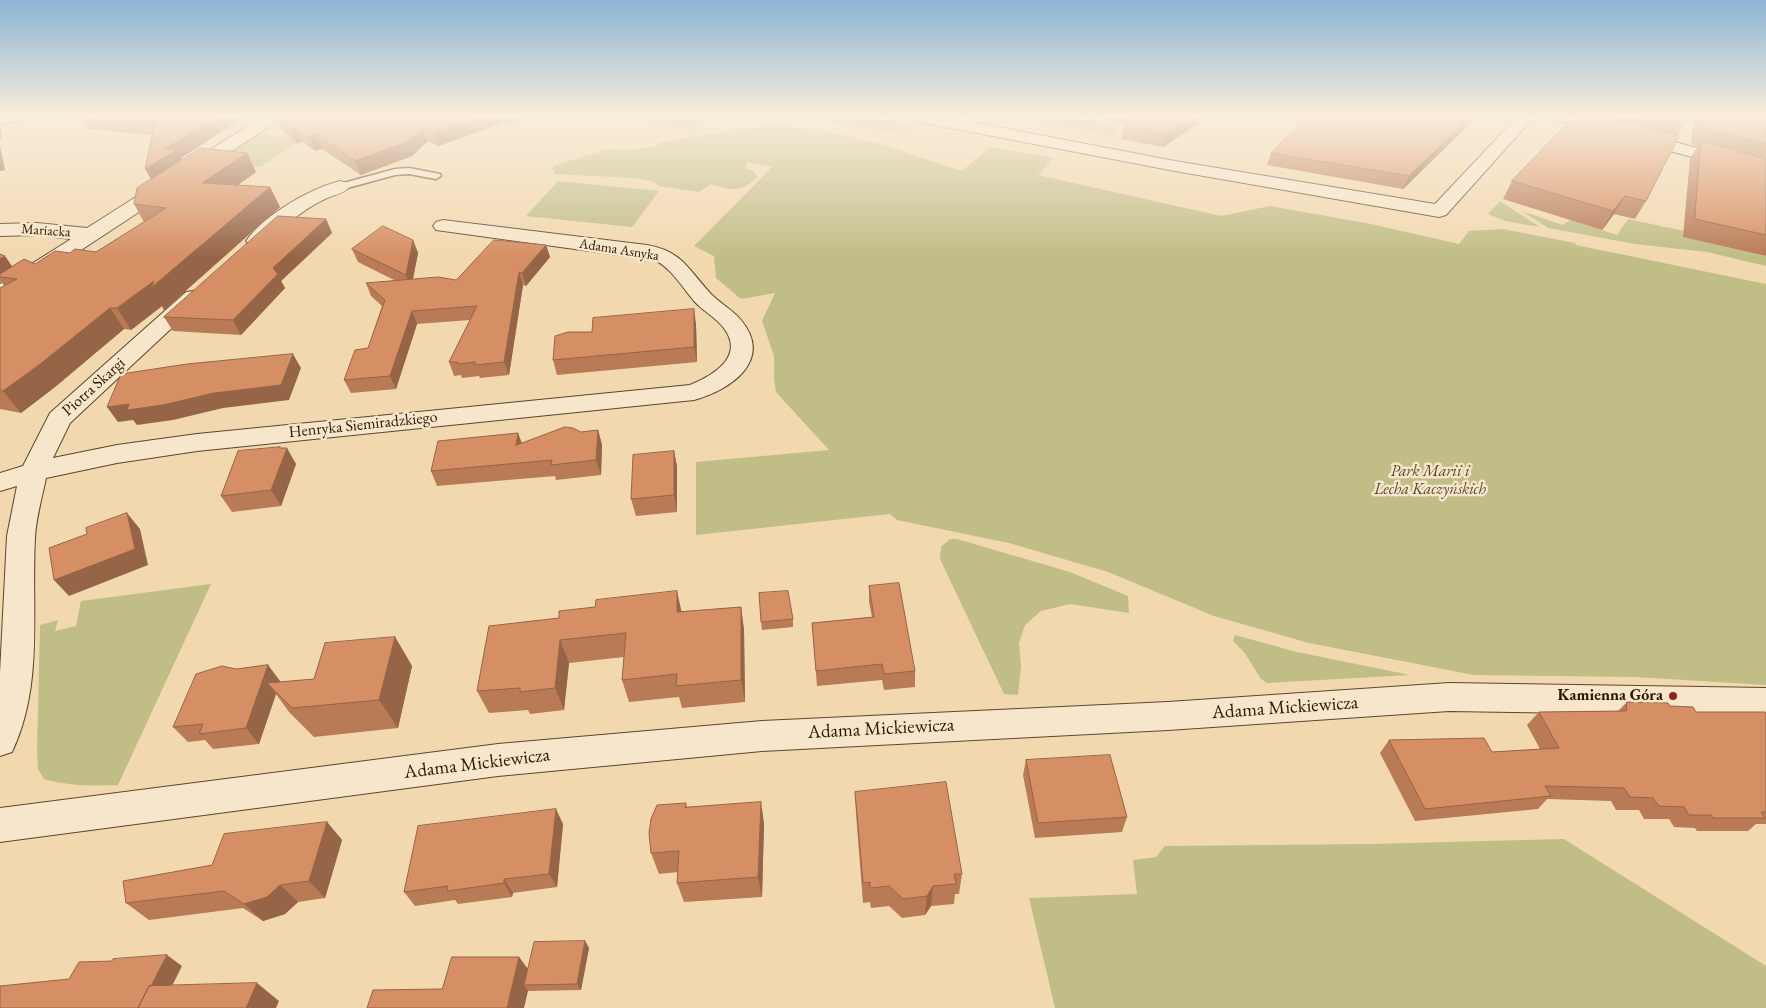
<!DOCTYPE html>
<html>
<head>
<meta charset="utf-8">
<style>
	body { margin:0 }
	canvas { display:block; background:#f2d8af }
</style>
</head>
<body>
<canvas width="1766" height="1008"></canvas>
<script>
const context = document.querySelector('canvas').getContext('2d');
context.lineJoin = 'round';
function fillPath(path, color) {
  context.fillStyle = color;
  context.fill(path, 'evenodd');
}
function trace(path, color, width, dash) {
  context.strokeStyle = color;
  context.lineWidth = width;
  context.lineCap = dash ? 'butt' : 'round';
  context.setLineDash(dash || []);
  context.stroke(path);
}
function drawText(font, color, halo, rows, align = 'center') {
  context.font = font + ' "EB Garamond",serif';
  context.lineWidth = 5;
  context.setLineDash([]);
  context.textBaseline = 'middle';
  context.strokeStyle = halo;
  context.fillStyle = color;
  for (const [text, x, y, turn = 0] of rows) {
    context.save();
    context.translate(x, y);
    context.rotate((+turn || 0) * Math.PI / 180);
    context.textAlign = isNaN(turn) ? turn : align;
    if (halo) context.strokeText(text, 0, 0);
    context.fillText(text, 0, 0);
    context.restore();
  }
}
fillPath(new Path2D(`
	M656,117H716L690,132L648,121Z
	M832,117H878L916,125L901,134L832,124Z
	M1032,117H1081L1116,127L1112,136L1035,122L1030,119Z
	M769,125H787V127C799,125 810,133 822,130L881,144L962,171L990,147L1053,158L1038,175L1221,216L1270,206L1371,224L1459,244L1469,231L1503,229L1575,243L1576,245L1766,284V685L1635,677L1474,675L1309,643L1214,616L1108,572L1009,543L897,520L890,514L696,535V462L829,450L776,392L774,379V356L762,321L775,293L741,299L716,278L714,256L694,246L772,167L747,162L746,169L753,170L757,177C740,194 732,190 711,184L699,192L659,186L652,181L634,178L555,174L552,169L555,165L609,149L629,150L653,147L662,142Z
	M259,134L303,139L260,167L215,162Z
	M558,181L659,191L632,227L526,216Z
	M1500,201L1540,227L1505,221L1488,214Z
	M1522,211L1563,225L1570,220L1617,235L1628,219L1684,231V237L1766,256V266L1707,252L1635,244L1548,228Z
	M950,539H957L1070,572L1128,596L1129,613L1070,604L1041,611L1025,625L1019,643L1021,666L1018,695L1004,694L940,559L941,547Z
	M211,584L118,785C92,786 69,786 44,779L38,769L37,751L40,625L58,620L55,631L76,626L81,601Z
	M1235,635L1297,652L1410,675L1267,683L1261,679L1244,652L1233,641Z
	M1564,839L1766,966V1008H1055L1029,898L1137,894L1133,860L1156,857L1165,846L1370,844Z`), '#c0bd87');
const lane = new Path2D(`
	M409,168L440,174L441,176L436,179L409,174L395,175L340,190L335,187L336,185L395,169Z`);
const street = new Path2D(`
	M0,117H23L21,120L0,125Z
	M262,117H281L279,120L8,298L0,299V284L71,239L37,235L0,236V224L37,223L87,228Z
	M911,117H945L1175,161L1435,204L1517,117H1534L1446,215L1439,217L1175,171L919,122L913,120Z
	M340,181L347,183L349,187C344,194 333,195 325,199C301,210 283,228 263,245L256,247L249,245L246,241C264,215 309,189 340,181Z
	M443,220L647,245C683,251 689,271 712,295C721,304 733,310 741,320C774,360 731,390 694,400L197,451L117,463L46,478C42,498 36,518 35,538C31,610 44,685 12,752L0,756V673L7,536L17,486L0,491V473L23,466L50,413L186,292L194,291L202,292L205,297L70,423L53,458L117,445L197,434L690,385C714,375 746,356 723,327C715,317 703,311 694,301C682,287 672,269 655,260L436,230L433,226L436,222Z
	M1449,683L1766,688V716L1449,711L1168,730L762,751L498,776L0,842V808L498,744L762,721L1168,702Z`);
const secondary = new Path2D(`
	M1553,117H1580L1766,166V177L1555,120Z`);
trace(lane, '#5a472c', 3);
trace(street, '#5a472c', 2);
trace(secondary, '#271700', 2);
fillPath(lane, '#f7e6cb');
fillPath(street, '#f7e6cb');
fillPath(secondary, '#f7e6cb');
fillPath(new Path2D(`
	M80,117H244L181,158L182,160L256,172L238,185L270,187L280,207L164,310L162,306L131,330L124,329L55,387L21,413L0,409V288L4,286L1,281L0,282V254L12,267L35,264L70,253L96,252L144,222L134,204L151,179L152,135L87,129Z
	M275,117H528L506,125L503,123L438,146L428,141L412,156L361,175L322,149L315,151L302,141L297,144L282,129Z
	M1095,117H1208L1163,147L1121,139L1124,125Z
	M1477,117L1403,189L1267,165L1271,153Z
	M1574,117H1688L1678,135L1646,201L1635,219L1614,214L1602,230L1503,199L1512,181Z
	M1694,117H1766V256L1683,237L1690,158L1698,146L1691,144Z
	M326,219L332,233L281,281L285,288L241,335L173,331L164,317Z
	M413,240L418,253L413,279L456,280L546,245L550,257L526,286L523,285L509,375L480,378L479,376L462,378L461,375L454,376L449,362L470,320L417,324L396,389L351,393L344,380L368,348L382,306L371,296L366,283L396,281L358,262L352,249Z
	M696,324L697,362L557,375L553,360L592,332Z
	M598,430L602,445L601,475L556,480L555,476L437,486L431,471L518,433L522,443L581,432Z
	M281,448L296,464L281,506L232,512L221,496Z
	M674,451L677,467V512L636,516L631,499Z
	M869,586L915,671V687L884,690L882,680L817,686L812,623L872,617L869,602Z
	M741,607L744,630L745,702L682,708L679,697L629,702L622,680L624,657L569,663L564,710L530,714L528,710L489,713L477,691L489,626Z
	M793,619V627L762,630L761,622Z
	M395,637L412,666L398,728L314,737L289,712L276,694L259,744L213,749L205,740L188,742L173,727L236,669L268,665L280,682L314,679Z
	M1627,702L1670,706L1696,712L1766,714V824H1756L1748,831H1697L1695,828L1674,827L1669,819H1644L1639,810H1616L1611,801L1547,799L1538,809L1415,821L1380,753L1389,740L1492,752L1540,749L1527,725L1539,712L1618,711Z
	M1026,760L1127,817L1122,832L1035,838L1023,775Z
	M855,792L962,874L959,894H955L954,904L931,906L925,915L902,918L889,906L871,908L870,902L863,903L856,813Z
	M686,803L687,807L764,823L762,897L684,902L677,883L678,872L659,874L651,853Z
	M327,822L342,840L325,898L298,902L285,914L263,921L243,908L149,920L126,903L212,865Z
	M563,824L557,887L513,893L512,897L458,904L455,900L415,906L404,892Z
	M585,941L589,948L581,990L529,991L442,989L519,957L528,969Z`), '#b87b56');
fillPath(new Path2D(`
	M215,117H244L181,158L184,164L154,184L145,169L165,149Z
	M477,117H501L503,123L438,146L434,132Z
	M504,117H528L506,125Z
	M1191,117H1208L1163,147L1166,133Z
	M1470,117H1477L1403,189L1409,176Z
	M163,118L155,135L147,121Z
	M0,125L2,138L0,139Z
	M296,127L302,141L297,144L291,130Z
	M423,127L428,141L412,156L361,175L355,161Z
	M316,134L322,149L315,151L309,137Z
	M0,145L5,170L0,171Z
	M247,153L256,172L213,203L202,183Z
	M270,187L280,207L164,310L162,306L131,330L117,308Z
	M1625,196L1614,214L1602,230L1613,211Z
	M326,219L332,233L281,281L285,288L241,335L233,320L273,268Z
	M413,240L418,253L411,288L406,275Z
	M546,245L550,257L526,286L522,273Z
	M5,256L16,272L0,277V259Z
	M519,272L523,285L509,375L504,362Z
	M110,308L124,329L55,387L21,413L3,391Z
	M694,309L696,324L697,362L694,347Z
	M412,311L417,324L396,389L390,376Z
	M293,354L301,368L289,400L223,408L173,420L137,425L133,420L118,422L107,407L129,404Z
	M598,430L602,445L601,475L596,460Z
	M518,433L523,448L516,445Z
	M280,447L284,454L287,448L296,464L281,506L271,490Z
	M674,451L677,467V512L674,495Z
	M127,513L140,529L148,565L69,596L54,580Z
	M677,591L682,614L677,612Z
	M741,607L744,630L745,702L741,680Z
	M395,637L412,666L398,728L379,700Z
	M560,640L569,663L564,710L555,688Z
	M268,665L280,681L276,692L267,683L276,694L259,744L246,728Z
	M761,802L764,823L762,897L758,877Z
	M556,809L563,824L557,887L549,874Z
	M327,822L342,840L325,898L309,881Z
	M504,879L513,893L512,897L504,883Z
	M280,885L298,902L285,914L263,921L244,904Z
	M933,886L931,906L925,915L927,896Z
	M585,941L589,948L581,990L577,984Z
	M167,955L182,966L161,1008H140Z
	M519,957L532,975L524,985L528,991L524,1008H507Z
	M257,983L279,1001L276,1008H246Z`), '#966446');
const building = new Path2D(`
	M101,117H215L165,149L176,150L145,169L155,122L163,118L147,121Z
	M277,117H477L434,132L423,127L407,142L355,161L316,134L309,137L296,127L291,130Z
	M1128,117H1191L1166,133L1123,126Z
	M1307,117H1470L1409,176L1271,153Z
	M1574,117H1608L1679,136L1646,201L1625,196L1613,211L1512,181Z
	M1645,117H1688L1683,127Z
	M1702,117H1766V144L1702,128Z
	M1701,141L1766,159V235L1695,219Z
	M201,148L247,153L202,183L270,187L151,288L154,281L117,308H110L39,365L3,391L0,390V288L17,279L0,277V274L24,259L35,264L55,251L70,253L75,249L96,252L166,208L134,204L137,188Z
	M278,216L326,219L273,268L278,274L233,320L164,317Z
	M383,226L413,240L406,275L352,249Z
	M494,240L546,245L522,273L519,272L504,362L475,365V362L457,364L458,362H449L477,306L412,311L390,376L344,380L355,350L368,348L385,300L366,283L438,277L456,280Z
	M0,254L5,256L0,259Z
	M694,309V347L553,360L555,336L568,332H592L593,318Z
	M293,354L281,385L214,393L163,405L127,410L129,404L107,407L121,374L187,364Z
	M565,427L573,428L581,432L598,430L596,460L551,465L552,460L431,471L438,441L518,433L516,445Z
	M280,447L279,448H287L271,490L221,496L238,451Z
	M674,451V495L631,499L633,455Z
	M127,513L135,549L54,580L49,548L87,534L86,528Z
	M899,583L915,671L884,674L882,664L816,671L812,623L874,617L869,586Z
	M677,591V612L741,607V680L676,686L677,674L622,680L626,633L560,640L555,688L520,692V688L477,691L489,626L559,618V611L595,607L596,600Z
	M788,591L793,619L761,622L759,593Z
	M395,637L379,700L292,708L267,683L314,679L325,643Z
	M268,665L246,728L199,734L203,724L173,727L196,674L222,666L236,669Z
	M1627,702L1668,703L1670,706L1693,707L1696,712H1765L1766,714V812H1761L1765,818H1713L1711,815H1689L1684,807L1659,806L1653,798L1630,797L1624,788L1545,786L1551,796L1425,809L1389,740L1484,738L1492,752L1559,748L1539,712L1626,711Z
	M1110,755L1127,817L1038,823L1026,760Z
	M946,782L962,874H954L956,884L933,886L927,896L903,899L889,886L870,888V882L863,883L855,792Z
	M761,802L758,877L677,883L679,851L651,853L649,833L651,819L657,805L686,803L685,807Z
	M556,809L549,874L504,879V883L476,887L447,891L448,886L404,892L418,826Z
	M327,822L309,881L280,885L267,897L244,904L224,891L126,903L123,881L212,865L224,834Z
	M585,941L577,984L524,985L534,942Z
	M167,955L151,986H149L138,1008H0V986L69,979L79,962L112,961L113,959Z
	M452,957H519L507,1008H367L373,990L442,989Z
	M257,983L246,1008H138L149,986Z`);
fillPath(building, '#d68f64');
trace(building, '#966446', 1);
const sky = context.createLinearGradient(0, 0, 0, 258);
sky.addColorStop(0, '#8cb5d4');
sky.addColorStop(0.45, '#f9eddb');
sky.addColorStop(1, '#f9eddb00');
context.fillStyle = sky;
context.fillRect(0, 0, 1766, 258);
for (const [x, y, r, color] of [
	[1673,696,5,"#8f2418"]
]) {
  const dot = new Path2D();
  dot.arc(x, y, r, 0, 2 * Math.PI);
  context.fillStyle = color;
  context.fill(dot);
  trace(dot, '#f7e6cb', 2);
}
drawText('14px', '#271700', '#f7e6cb', [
	["Mariacka",46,231,4],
	["Adama Asnyka",619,250,9]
]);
drawText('16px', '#271700', '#f7e6cb', [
	["Piotra Skargi",94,387,-42],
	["Henryka Siemiradzkiego",363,425,-6]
]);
drawText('italic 16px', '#554928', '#f7e6cb', [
	["Park Marii i",1430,472],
	["Lecha Kaczyńskich",1430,490]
]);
drawText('bold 16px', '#271700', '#f7e6cb', [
	["Kamienna Góra",1663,696]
], 'right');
drawText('19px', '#271700', '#f7e6cb', [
	["Adama Mickiewicza",1285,708,-4],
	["Adama Mickiewicza",881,729,-3],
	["Adama Mickiewicza",477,764,-7]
]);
</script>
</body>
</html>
